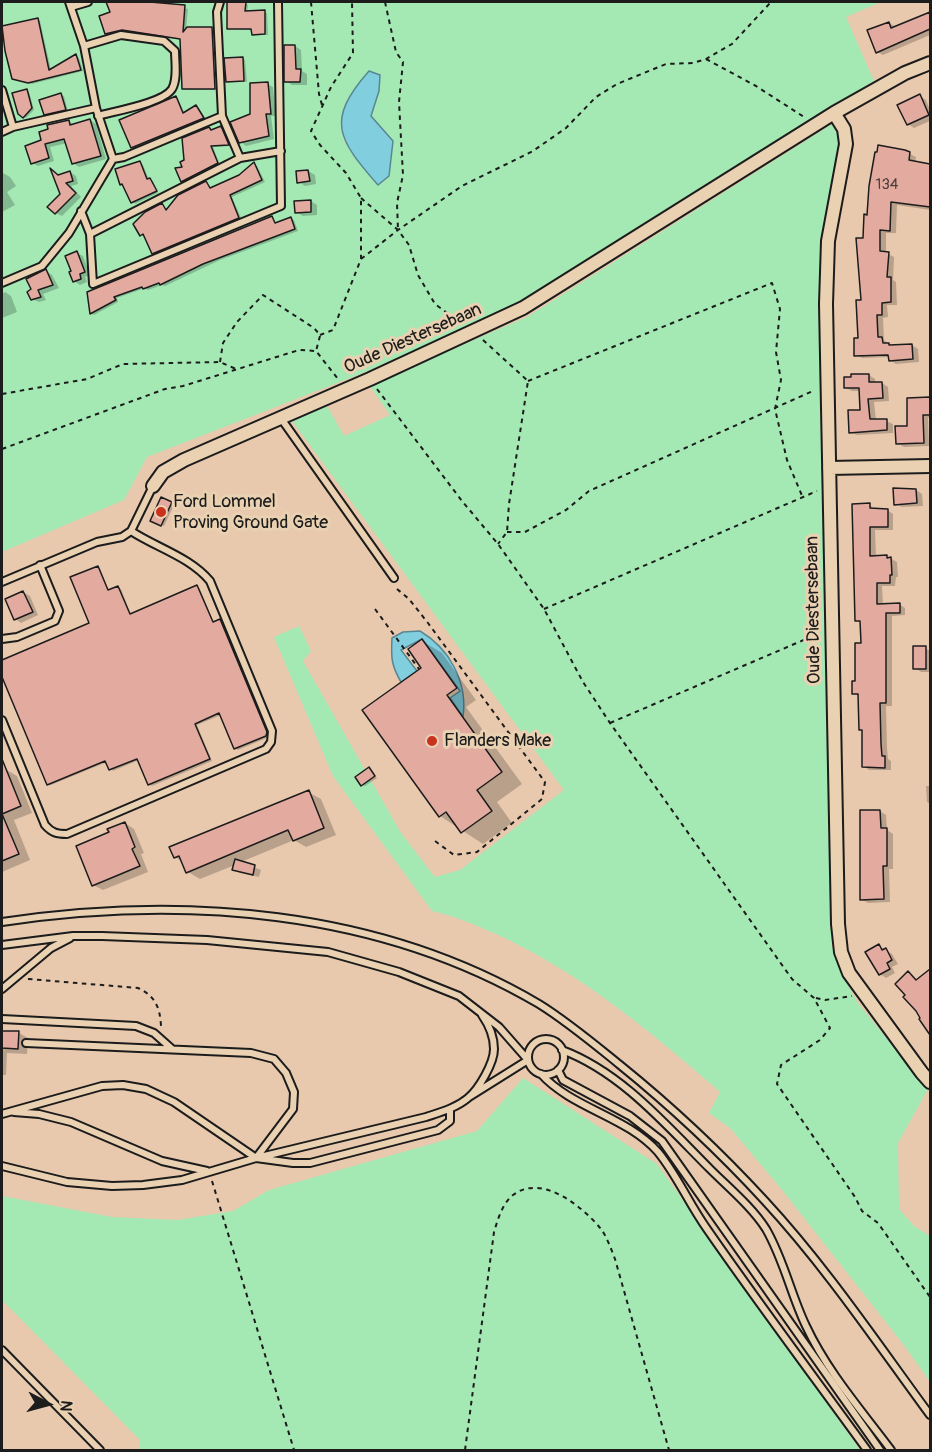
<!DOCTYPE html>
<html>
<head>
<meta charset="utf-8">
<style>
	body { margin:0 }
	#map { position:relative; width:932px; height:1452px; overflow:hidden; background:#e8c9ae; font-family:Pangolin,sans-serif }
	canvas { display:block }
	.frame { position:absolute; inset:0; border:3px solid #1c1c1c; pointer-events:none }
	.north { position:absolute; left:18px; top:1374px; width:60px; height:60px; -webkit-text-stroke:4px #e9d1b1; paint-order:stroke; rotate:96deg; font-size:16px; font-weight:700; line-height:24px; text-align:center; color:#1c1c1c }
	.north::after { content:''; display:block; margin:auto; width:21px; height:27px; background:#1c1c1c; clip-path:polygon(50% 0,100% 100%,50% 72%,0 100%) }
</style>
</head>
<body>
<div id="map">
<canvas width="932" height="1452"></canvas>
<div class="frame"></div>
<div class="north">N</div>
</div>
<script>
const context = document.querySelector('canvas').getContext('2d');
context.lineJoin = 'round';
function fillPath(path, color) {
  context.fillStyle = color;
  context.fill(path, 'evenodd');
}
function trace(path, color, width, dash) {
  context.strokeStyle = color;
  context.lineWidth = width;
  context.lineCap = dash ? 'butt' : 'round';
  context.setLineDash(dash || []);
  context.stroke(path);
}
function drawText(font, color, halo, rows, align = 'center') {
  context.font = font + ' Pangolin,sans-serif';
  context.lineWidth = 6;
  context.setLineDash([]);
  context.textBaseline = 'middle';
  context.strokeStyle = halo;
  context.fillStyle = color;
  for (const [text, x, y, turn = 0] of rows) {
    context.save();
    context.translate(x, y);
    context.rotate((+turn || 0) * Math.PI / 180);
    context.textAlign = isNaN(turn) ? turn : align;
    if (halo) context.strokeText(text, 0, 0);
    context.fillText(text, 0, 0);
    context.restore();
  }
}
fillPath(new Path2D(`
	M2,2H881L846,17L874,81L511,307L363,373L147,457L124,500L2,552ZM379,91L371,116L378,185L344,141Z
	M832,124L839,137L822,243L819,315L832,946L842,974L857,1002L928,1089L898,1143L899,1209L914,1226L930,1236V1382L903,1344L782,1190L731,1129L709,1113L720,1092C651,1032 581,973 496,934C475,925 455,916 432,911L333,776L274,637L299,626L311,651L303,661L401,833L435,877L460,870L564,790L292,421L326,404L344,436L390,415L369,385L527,317Z
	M523,1078L657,1164L860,1450H140L139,1439L2,1300V1196L112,1217L177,1220L233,1211L269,1190L477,1131Z`), '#a4e8b4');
const water = new Path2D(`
	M369,71L380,75L379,91L371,116L393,141L389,176L378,185C338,139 325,121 369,71Z
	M420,631C449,648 468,682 463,717L450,698L460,691L422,639L401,650L417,671L401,682C391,665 391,657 392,638L403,632Z`);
fillPath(water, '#81cedf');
trace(water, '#598791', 1.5);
fillPath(new Path2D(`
	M108,2H164V5L188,9L186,29H211L214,90H187L184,89L181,39L126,31L109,35L106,33L112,13Z
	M245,3L248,5L247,13H267L268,35H256L253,34V30L229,28Z
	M929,15L930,16V35L883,55L877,52L889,23L896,27Z
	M37,19L40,21L51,70L76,56L79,58L83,71L32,84L16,80Z
	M214,30H215L218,90H217Z
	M295,46L301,50L302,71L307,74V85H292L286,81Z
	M243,58L245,60L247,82L227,81Z
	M267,84L273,87L276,116H271L274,139L246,146L241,142Z
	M26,90L29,92L34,110L26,118L24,117Z
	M61,95L64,96L68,111L48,115L45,114Z
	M920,96L926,100L930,110V121L914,128L908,124Z
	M176,98L178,99L185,114L197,107L206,119L135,149L132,147Z
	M90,120L96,124L106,159L79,167L73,163L67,143L50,147L54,161L38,166L32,163L43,141L68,121L75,125Z
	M221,128L223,130L231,146L213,147L220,165L185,183L182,181L186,161L209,129L213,131Z
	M910,154L916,157L915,163L930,166V210L897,205L896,233H886V253L894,257L893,280L896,282L897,305H887L888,317L883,318L884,340L893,347L912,345L918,349L919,362L896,364L890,360V357L862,358L856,355L863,302L864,240L868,216Z
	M140,163L143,165L149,180L153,181L158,193L135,204L121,184Z
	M254,164L257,166L265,182L232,197L242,220L156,255L153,253L145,237L135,224L162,205L167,210L206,183L212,189L239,177Z
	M53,171L60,176L70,172L76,176L78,184L71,186L81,197L62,216L56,213L61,194Z
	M308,171L315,175L316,184L305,186L299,182Z
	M3,173L10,177L16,186L7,192L15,205L2,212V175Z
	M311,201L317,205V215L303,216L296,212Z
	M272,218L277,224L291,219L294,220L298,231L220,260L165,286L162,285L148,290L145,288L117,298L118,302L94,315L91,313L89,293Z
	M77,253L83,256L90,275L85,277L87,282L80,285L74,281Z
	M46,271L52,275L59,288L43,294L46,300L39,302L32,299Z
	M5,292L11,296L17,312L2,318V294Z
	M869,375L875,379V383H882L888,387L889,401L874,402L876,420L886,421L893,424V433L857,435L850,432L862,411L860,391H852L846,388Z
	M908,399H930V417L928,418L929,446L904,447L897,443L909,427Z
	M916,490L922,494L923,506L902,507L896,504Z
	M162,499L174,505L164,526L152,520Z
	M870,505L876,510H887L893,514V530H875L876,557L887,556L897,562L898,577H896L895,586H882L883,605L899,604L905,608V615L892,616V706H886L887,748L888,759L891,761V770H869L863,766L864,731L860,729V697L853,693L862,645V623L856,620Z
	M97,567L100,569L109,591L118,588L121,589L131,615L197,587L200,589L214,623L220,621L223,622L269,737L238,750L235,748L221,715L197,725L212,761L152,786L149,784L139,760L113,771L107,762L51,785L48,784L2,673V661L91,624Z
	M23,592L30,596L38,615L21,623L15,619Z
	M422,641L442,653L476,700L466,707L522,784L497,802L512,823L483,844L440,816Z
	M925,648L930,651V672H921L915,668Z
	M2,766L3,770L5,769L17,776L32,813L14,820L30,860L2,872Z
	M369,768L377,778L365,786L362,785Z
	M926,786H930V804L927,802Z
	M308,792L321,799L336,835L306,847L294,840L241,862L261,870L259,877L240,873L234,869L235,865L200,879L188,872L183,862L175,857Z
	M880,811L886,815L887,830L893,834V869H889L890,902L868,903L861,899L862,812Z
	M125,823L134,829L144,853L141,854L148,872L103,890L93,885L111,833Z
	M879,946L892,954L898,964L892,967L895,973L886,978L880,974Z
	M929,972L930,1009L924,1015L910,975L918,981Z
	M2,1032L19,1033L28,1038L27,1054L7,1053L6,1075H2Z`), '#0003');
const building = new Path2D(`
	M106,2H150L185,5L183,32L187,27H212L215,89H182L180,39L122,30L105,34L99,16L110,12Z
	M227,2H246L245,11L265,10V34L252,35L251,29H227Z
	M930,12V29L876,53L867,30L889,22L891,28Z
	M38,18L49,70L76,54L81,70L28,83L12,79L5,51L2,26Z
	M284,45H295L296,69H301L300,82H284Z
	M243,57L244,81L226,82L224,58Z
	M268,82L271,114H266L269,136L239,143L230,122L250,114V83Z
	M27,89L32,108L23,118L18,114L12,93Z
	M61,93L66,110L44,115L39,100Z
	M920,94L929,115L907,125L897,105Z
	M176,96L183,113L196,105L204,118L131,148L119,120Z
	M90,119L101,156L72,164L64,139L45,144L49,158L31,164L25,146L41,140L39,132L48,129L47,125L69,120L70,125Z
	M221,126L229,145L211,146L218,163L181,182L175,168L182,167L180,162L184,160L182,138L209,127L211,130Z
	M878,145L905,150L910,152L909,160L930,164V207L891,202L890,231L880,230V251L889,252L887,277H891V302L882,303V315H877L878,337H882L883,343H889V345L912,344L913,359L889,361L888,355L854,356V338H858L856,300H861L856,238H863L864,214L867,215L869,186L875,152H877Z
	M140,161L147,179L150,178L157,191L131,203L122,184L120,185L115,169Z
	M254,162L262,180L230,195L239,218L152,254L143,234L140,236L133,224L145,212L162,203L166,210L178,195L206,181L210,188L239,175Z
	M50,168L58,175L70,171L73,181L66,183L76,193L55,214L47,207L60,194Z
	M308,170L310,181L297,183L296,171Z
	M311,200V212L295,213L294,201Z
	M272,216L275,223L291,217L295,229L203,264L160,285L159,283L143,289L142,287L114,297L116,300L90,314L87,292Z
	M77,251L85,272L80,274L81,279L73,282L69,272L71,271L65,256Z
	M46,269L53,285L38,290L41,297L31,300L27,292L31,289L26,279Z
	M851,374H869V382H882L883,398L868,399L870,419H887V430L849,433L848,410H860L859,388H844V377H851Z
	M930,397V415H923L924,443L896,444L895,426H907V398Z
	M893,488L916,489L917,503L894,505Z
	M161,497L172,502L161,526L150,521Z
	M870,503V508L888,509V527H870V556L887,555V558L891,557L892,575H890V583H877V604L900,603V613H886V703H880L881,744L882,756H885V768L862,767V730H859L858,694H852V681H855V643H861L860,621H855L852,504Z
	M98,566L108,590L118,586L130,614L197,585L213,622L220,619L267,732L266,736L234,749L219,713L195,724L210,759L148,785L137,759L109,770L105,761L47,785L2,677V660L89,623L70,577Z
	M23,591L33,612L14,620L5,599Z
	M422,639L457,688L447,695L502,772L477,790L492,811L461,833L446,812L439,817L362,710L421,668L408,649Z
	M913,646H926V669H913Z
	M2,759L21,806L2,814L19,854L2,861Z
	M369,767L375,776L361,786L355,777Z
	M309,790L324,828L293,841L288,830L186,873L179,856L174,858L169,847Z
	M860,810H880L881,828H887V866H883L884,899L860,900Z
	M125,822L135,847L132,849L140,866L92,886L76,846L109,832L107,829Z
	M235,859L255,865L253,875L232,870Z
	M879,944L882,950L886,948L892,960L887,963L890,969L879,975L865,952Z
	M930,969V1035L919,1019L920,1018L916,1011L903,997L905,995L895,984L908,971L916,980Z
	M2,1031H19L18,1049L2,1048Z`);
fillPath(building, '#e3aaa0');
trace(building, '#1c1c1c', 1.5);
const lane = new Path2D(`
	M69,2L84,46L96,108L113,159
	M71,7L88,2
	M84,46L121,35L164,41L175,51C175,62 178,79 172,89C163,103 115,111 98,116
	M2,90L13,127
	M222,116L240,158
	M2,132L13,127L96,108
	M113,159L124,157L222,116L217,12L220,2
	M81,211L90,234L240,158L281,151
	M90,234L93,284L281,206L278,2
	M2,283L42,266L69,233L113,159
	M280,417L394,578
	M131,531L153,486
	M2,582L97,542L122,537L131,531C157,548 190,557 210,581L272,731L271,742L266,749L67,834C57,834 52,833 45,825L2,720
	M2,639L17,637L55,621L59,611L40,565
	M2,922C183,895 378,909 539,1004C568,1022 594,1044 620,1065C672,1107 720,1152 765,1201C826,1267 877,1343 930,1415
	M2,945L73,936H102L207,940L328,952L399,972L459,996L499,1027L528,1060L469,1097
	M2,989L51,948L70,938
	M2,1019L136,1026L154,1033L172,1049
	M528 1057a18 18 0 1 1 36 0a18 18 0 1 1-36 0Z
	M26,1043L251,1053L274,1059L286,1073L294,1092L293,1109L256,1158
	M562,1050C621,1072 666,1125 710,1169C729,1188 752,1207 766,1229C784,1260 791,1295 806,1326C827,1371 861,1410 891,1450
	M558,1070L563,1080L630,1116L662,1141L880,1450
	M541,1074C573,1109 626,1116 658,1152C677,1175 689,1204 707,1229C759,1304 814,1377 867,1450
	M14,1112L39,1114L71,1122L162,1161L207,1171
	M2,1114L102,1086L123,1085L146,1089L174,1102L256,1158L293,1163H310L438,1130L450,1121V1109
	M2,1166L67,1182L112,1186L143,1185L182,1180L256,1158L426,1117C441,1112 456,1108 468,1098C479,1089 494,1063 494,1049C494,1036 489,1025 482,1015
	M2,1350L100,1450`);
const street = new Path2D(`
	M834,113L844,129L846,144L828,241L826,304L838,924L841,952L849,973L922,1073L930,1082
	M829,468L930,466
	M153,486L163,472L184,460L370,379L523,308L834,113L905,73L930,63`);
trace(lane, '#1c1c1c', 10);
trace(street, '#1c1c1c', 16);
trace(new Path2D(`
	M311,2L319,94L322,105
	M385,2L396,52L403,62L399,102L403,175L397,203L398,230
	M706,59L756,86L804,117
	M361,198L398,230L409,245L418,275L435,304L462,324
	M361,259L398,230L462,186L533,151L566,128L596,97L617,84L666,64L693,63L706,59L732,44L771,2
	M320,335L333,330L361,259V198L346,173L320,145L311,131L331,87L353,53L352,2
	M320,336L316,351L338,379
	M483,340L528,381L509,504L507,532L498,544
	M220,362L223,343L237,322L263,295L314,328L320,335
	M528,381L772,283L780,309L776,352L781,380L775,409L787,460L803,498
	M377,389L462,501L498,544L544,609L583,682L610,723L792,979L814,998L830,1028L820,1040L781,1065L777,1084L855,1197L862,1211L878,1223L930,1297
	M2,394L87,379L123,364L220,362L236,369
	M2,449L165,389L183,386L299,350L316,351
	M507,532H525L566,510L589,491L815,390
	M397,589L409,599L428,623L545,782L542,799L477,852L454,855L435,841
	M375,609L419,669
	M544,609L817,491
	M610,723L806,639L820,635
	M28,979L138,988C155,996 160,1007 161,1026
	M816,998L825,1000L852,996
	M212,1181L294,1450
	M465,1450L494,1232C498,1219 502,1204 513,1195C542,1173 583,1207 601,1229C607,1237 611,1249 615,1259L669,1450`), '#1c1c1c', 2, [4.5, 4.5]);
trace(lane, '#e9d1b1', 6);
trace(street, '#e9d1b1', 12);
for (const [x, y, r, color] of [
	[161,512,6,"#c8321e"],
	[432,741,6,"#c8321e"]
]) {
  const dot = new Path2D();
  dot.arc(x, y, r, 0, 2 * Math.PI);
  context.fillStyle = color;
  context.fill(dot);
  trace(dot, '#e9d1b1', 2);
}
drawText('15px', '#4e403d', null, [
	["134",887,185]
]);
drawText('18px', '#1c1c1c', '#e9d1b1', [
	["Oude Diestersebaan",413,339,-24],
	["Oude Diestersebaan",814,610,-91]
]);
drawText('18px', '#1c1c1c', '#e9d1b1', [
	["Ford Lommel",173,502],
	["Proving Ground Gate",173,523],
	["Flanders Make",444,741]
], 'left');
</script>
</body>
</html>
